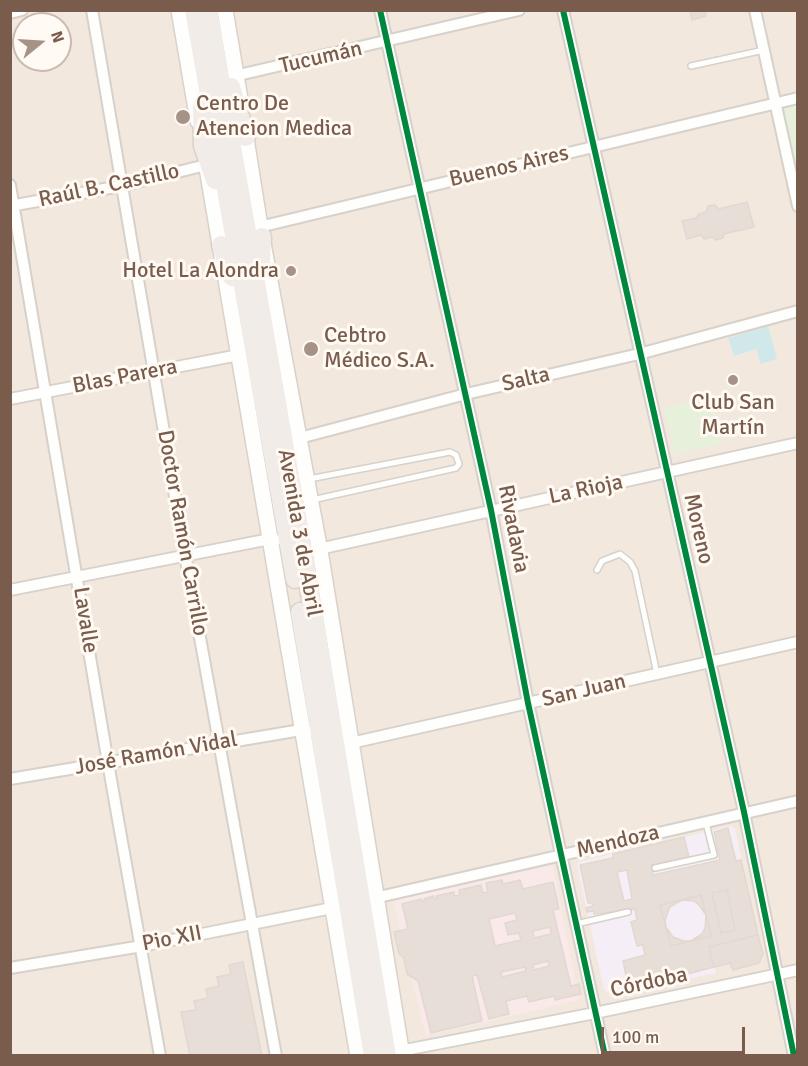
<!DOCTYPE html>
<html>
<head>
<meta charset="utf-8">
<style>
	body { margin:0 }
	#map { position:relative; width:808px; height:1066px; overflow:hidden; background:#f9f5f0; font-family:Signika,sans-serif }
	canvas { display:block }
	.frame { position:absolute; inset:0; border:12px solid #7a5c4d; pointer-events:none }
	.north { position:absolute; left:12px; top:12px; width:60px; height:60px; box-sizing:border-box; background:#fffaf3; border:2px solid #cabbb1; border-radius:50%; rotate:72deg; font-size:16px; font-weight:700; line-height:24px; text-align:center; color:#7a5c4d }
	.north::after { content:''; display:block; margin:auto; width:21px; height:27px; background:#a69286; clip-path:polygon(50% 0,100% 100%,50% 72%,0 100%) }
	.scale { position:absolute; left:601px; top:1027px; width:144px; height:27px; box-sizing:border-box; border:3px solid #7a5c4d; border-top:0; padding-left:8px; font-size:18px; line-height:21px; white-space:nowrap; color:#7a5c4d; -webkit-text-stroke:4px #fffaf3; paint-order:stroke }
</style>
</head>
<body>
<div id="map">
<canvas width="808" height="1066"></canvas>
<div class="frame"></div>
<div class="north">N</div>
<div class="scale">100 m</div>
</div>
<script>
const context = document.querySelector('canvas').getContext('2d');
context.lineJoin = 'round';
function fillPath(path, color) {
  context.fillStyle = color;
  context.fill(path, 'evenodd');
}
function trace(path, color, width, dash) {
  context.strokeStyle = color;
  context.lineWidth = width;
  context.lineCap = dash ? 'butt' : 'round';
  context.setLineDash(dash || []);
  context.stroke(path);
}
function drawText(font, color, halo, rows, align = 'center') {
  context.font = font + ' Signika,sans-serif';
  context.lineWidth = 6;
  context.setLineDash([]);
  context.textBaseline = 'middle';
  context.strokeStyle = halo;
  context.fillStyle = color;
  for (const [text, x, y, turn = 0] of rows) {
    context.save();
    context.translate(x, y);
    context.rotate((+turn || 0) * Math.PI / 180);
    context.textAlign = isNaN(turn) ? turn : align;
    if (halo) context.strokeText(text, 0, 0);
    context.fillText(text, 0, 0);
    context.restore();
  }
}
fillPath(new Path2D(`
	M11,11H797V1055H11ZM24,24H60V60H24Z`), '#f2e8de');
fillPath(new Path2D(`
	M731,826L735,829L758,935L710,947L716,973L612,994L604,990L577,865L579,862Z`), '#f6eef6');
fillPath(new Path2D(`
	M553,865L579,1000L426,1036L393,901Z`), '#fae9e9');
fillPath(new Path2D(`
	M797,101V195L781,116L789,103Z
	M710,397L717,421L693,427L716,422L722,443L675,455L664,408Z`), '#e7f0db');
fillPath(new Path2D(`
	M768,326L777,359L761,364L756,349L734,356L728,338Z`), '#d0e8ea');
const building = new Path2D(`
	M690,10H704L706,16L692,20Z
	M747,202L754,227L724,234L723,238L716,240L712,237L704,239L701,235L687,239L682,221L696,218L699,214L706,212L708,206L715,205L719,209Z
	M728,828L736,861L741,860L758,935L709,947L714,967L635,988L633,979L627,980L623,961L645,955L643,945L637,946L631,922L637,920L635,909L594,914V911L587,912L586,908L593,906L592,903H588L580,865L613,858V854L684,837L689,857L651,865L653,875L720,860L714,832Z
	M627,870L632,899L624,901L617,872Z
	M502,880L503,884L520,880L523,889L553,882L559,909L553,910L571,986L579,984L581,994L555,1000L554,996L529,1002L527,996L506,1001L509,1014L489,1019L477,975L472,976L482,1021L431,1033L418,981L407,974L404,958L399,954L394,932L408,929L402,904L421,899L422,902L424,901V899L433,896L434,899L437,898L436,896L454,892V896L460,895L459,890L481,885L483,893L488,892L486,883ZM515,913L517,920L505,923L508,935L519,933L521,940L495,946L489,919ZM550,927L551,934L534,938L533,931ZM548,961L549,966L534,970L533,965ZM525,967L526,971L502,977L501,972Z
	M727,890L735,930L721,933L712,893Z
	M727,890L735,930L721,933L712,893Z
	M701,895L706,915L699,905L694,901L682,900Z
	M701,895L711,936L671,946L660,905Z
	M682,900L670,907L665,920L666,927L660,905Z
	M706,915L711,936L691,941L702,934L705,928Z
	M666,927L673,937L684,941H691L671,946Z
	M758,935L763,954L759,963L733,970L730,963L714,967L709,947Z
	M243,962L262,1056H190L181,1012L196,1010L194,1001L208,998L206,989L219,986L217,977L231,974L229,965Z`);
fillPath(building, '#e6ded7');
trace(building, '#e2d8d2', 1.5);
const service = new Path2D(`
	M691,66L764,50
	M309,479L450,452L456,455L459,464L456,468L312,500
	M597,570L602,561L620,554L630,562L635,571L657,674
	M655,868L714,855L706,823
	M576,924L628,912`);
const minor = new Path2D(`
	M92,10L185,555L276,1056
	M380,10L491,510L528,703L605,1056
	M563,10L744,812L794,1056
	M755,10L798,206
	M10,13L22,10
	M230,77L519,10
	M10,185L108,763L160,1056
	M10,206L121,186L206,165
	M255,228L798,98
	M10,399L239,355
	M292,440L466,394L639,354L798,311
	M315,548L319,549L798,443
	M10,590L270,539L276,540
	M347,741L351,743L798,642
	M10,779L301,730L309,731
	M370,899L798,801
	M10,968L142,946L337,907
	M395,1052L595,1013L798,970`);
const secondary = new Path2D(`
	M179,10L198,121
	M225,10L240,99
	M244,126L260,227L321,557L402,1056
	M207,168L358,1056`);
const trunk = new Path2D(`
	M194,10L295,579
	M208,10L302,545L387,1056
	M231,87L246,137
	M202,108L203,146L215,180
	M221,245L232,277
	M261,267L262,237
	M300,612L373,1056`);
trace(service, '#d7d1cb', 8);
trace(minor, '#d7d1cb', 14);
trace(secondary, '#d9d2cb', 18);
trace(trunk, '#dad1cc', 21);
trace(service, '#fefefd', 5);
trace(minor, '#fefefd', 10);
trace(secondary, '#fefefd', 15);
trace(trunk, '#f2ece8', 18);
trace(new Path2D(`
	M380,10L491,510L528,703L605,1056
	M563,10L744,812L794,1056`), '#00873e', 6);
for (const [x, y, r, color] of [
	[183,117,8,"#a69286"],
	[291,271,6,"#a69286"],
	[311,349,8,"#a69286"],
	[733,380,6,"#a69286"]
]) {
  const dot = new Path2D();
  dot.arc(x, y, r, 0, 2 * Math.PI);
  context.fillStyle = color;
  context.fill(dot);
  trace(dot, '#fffaf3', 2);
}
drawText('22px', '#7a5c4d', '#fffaf3', [
	["Tucumán",321,58,-13],
	["Buenos Aires",509,167,-13],
	["Raúl B. Castillo",109,186,-12],
	["Blas Parera",125,377,-11],
	["Salta",526,380,-13],
	["La Rioja",586,490,-12],
	["Rivadavia",513,529,79],
	["Moreno",698,529,77],
	["Doctor Ramón Carrillo",182,533,80],
	["Avenida 3 de Abril",299,533,80],
	["Lavalle",85,620,81],
	["San Juan",584,691,-13],
	["José Ramón Vidal",156,754,-10],
	["Mendoza",618,842,-13],
	["Pio XII",172,939,-11],
	["Córdoba",649,983,-12]
]);
drawText('22px', '#7a5c4d', '#fffaf3', [
	["Centro De",196,104],
	["Atencion Medica",196,129],
	["Hotel La Alondra",279,271,"right"],
	["Cebtro",324,336],
	["Médico S.A.",324,361],
	["Club San",733,403,"center"],
	["Martín",733,428,"center"]
], 'left');
</script>
</body>
</html>
